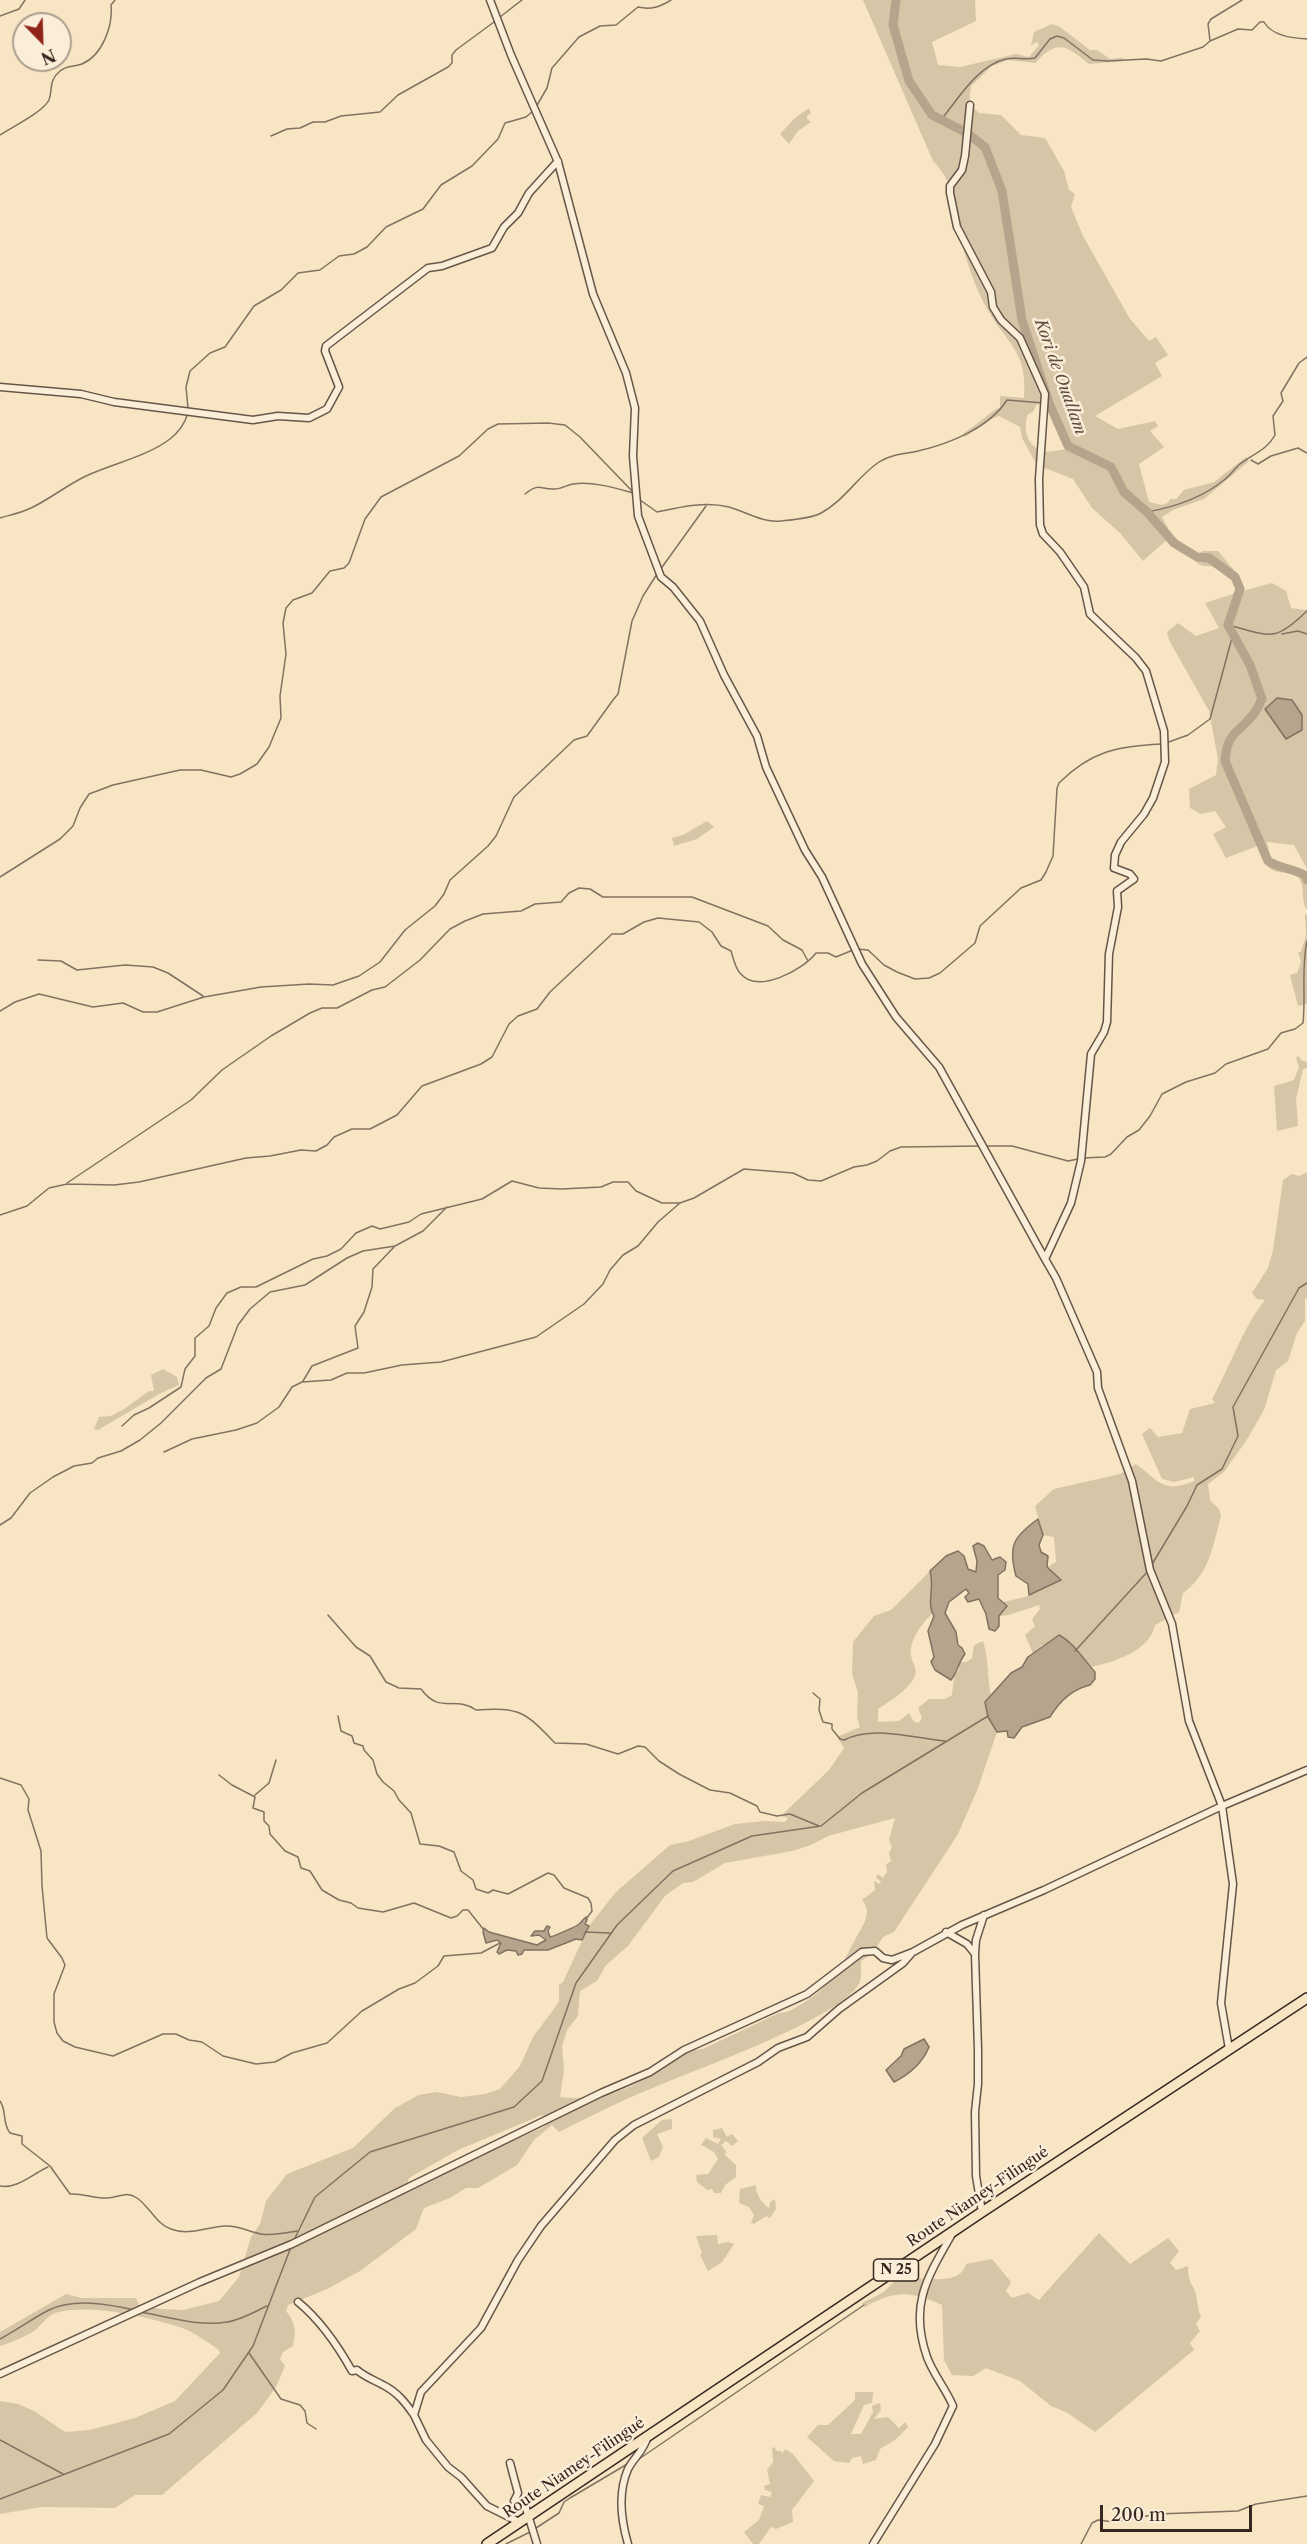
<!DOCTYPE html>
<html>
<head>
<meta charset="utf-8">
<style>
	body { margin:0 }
	#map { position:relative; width:1307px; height:2544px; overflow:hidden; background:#f8e5c3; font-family:"Libre Caslon Text",serif }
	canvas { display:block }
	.north { position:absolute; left:12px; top:12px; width:60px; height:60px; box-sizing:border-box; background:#faeed8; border:2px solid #ab9e8f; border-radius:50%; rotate:157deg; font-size:16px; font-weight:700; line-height:24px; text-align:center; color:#352721 }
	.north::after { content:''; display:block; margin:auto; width:21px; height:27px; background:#8f2418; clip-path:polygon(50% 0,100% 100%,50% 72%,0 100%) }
	.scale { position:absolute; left:1100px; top:2505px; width:152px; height:27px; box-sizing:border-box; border:3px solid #352721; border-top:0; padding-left:8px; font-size:18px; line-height:21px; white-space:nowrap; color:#352721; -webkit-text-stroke:4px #faeed8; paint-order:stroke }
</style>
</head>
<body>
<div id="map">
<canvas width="1307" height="2544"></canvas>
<div class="north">N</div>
<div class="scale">200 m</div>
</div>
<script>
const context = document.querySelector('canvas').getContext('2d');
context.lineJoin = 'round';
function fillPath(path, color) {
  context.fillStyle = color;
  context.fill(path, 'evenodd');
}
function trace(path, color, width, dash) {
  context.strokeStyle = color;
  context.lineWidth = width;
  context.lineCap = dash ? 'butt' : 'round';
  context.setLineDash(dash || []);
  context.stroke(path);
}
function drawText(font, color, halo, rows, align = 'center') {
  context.font = font + ' "Libre Caslon Text",serif';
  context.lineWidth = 5;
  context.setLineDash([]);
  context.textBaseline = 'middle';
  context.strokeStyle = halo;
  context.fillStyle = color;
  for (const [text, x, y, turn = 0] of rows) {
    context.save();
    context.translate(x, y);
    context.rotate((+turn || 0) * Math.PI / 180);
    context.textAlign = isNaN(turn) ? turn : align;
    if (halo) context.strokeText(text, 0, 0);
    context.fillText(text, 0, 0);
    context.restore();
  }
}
fillPath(new Path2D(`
	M863,0H975L976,21L932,42L938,65L960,67L1016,54L1029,57L1039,45L1037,42L1031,45L1034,32L1052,24L1060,27L1090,50H1097L1110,59L1123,58V61L1089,64C1067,46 1058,38 1035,63L1008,60L992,66L971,86L969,103L979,113L1001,115L1021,135L1045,138L1064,171L1069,190L1075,194L1071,207L1083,236L1130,319L1149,341L1156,337L1168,355L1155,363L1162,376L1095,416L1118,429L1155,421L1158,426L1150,431L1164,447L1139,464L1149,502L1162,505L1168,503L1170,499H1176L1184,490L1214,482L1246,457L1249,461L1204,499L1173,510L1162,517C1171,536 1180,544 1199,554L1202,551H1218L1238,575L1243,591L1272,583L1286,591L1291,608L1307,610V869L1294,845L1267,842L1271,861L1276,865L1307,872V910C1300,901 1306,888 1299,878C1288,865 1265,885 1260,845L1226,858L1213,834L1226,827L1215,811L1201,814L1190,808L1189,789L1216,775L1218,759L1209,711L1169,640L1167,632L1178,623L1196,636L1219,628L1205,603L1239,592C1235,582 1227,570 1216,567C1209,565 1204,568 1197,563L1196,559L1168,539L1143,561L1120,533L1092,508L1073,479L1037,465L1022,438L1020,427L999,416L991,419L965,437L963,434L996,409L1000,408V396L1024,398C1028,350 1006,344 986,307C977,291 969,269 964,251C956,218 958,186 933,161ZM1037,404L1047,405L1067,449C1059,450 1049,453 1042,451C1026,445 1023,428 1028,414L1033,412Z
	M809,108L811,113L807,116V119L811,122L798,131L789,144L780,134L796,117Z
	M707,821L714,827L697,839L674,846L672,838L683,835Z
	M1305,914L1307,915V1004L1298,1006L1290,975L1297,973L1301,962L1298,952H1301L1306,935Z
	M1299,1056L1301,1060L1307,1062V1068L1303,1069L1296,1099L1298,1126L1277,1131L1274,1086L1294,1080L1299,1067L1296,1058Z
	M1307,1172V1299L1305,1297V1321L1297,1333L1288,1361L1276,1370L1264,1410L1246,1441L1224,1472L1208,1484L1210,1500L1219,1509L1221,1516C1213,1546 1209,1575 1183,1593L1179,1612L1155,1625C1150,1651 1114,1662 1091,1667L1075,1651L1071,1642L1042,1645L1033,1653L1025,1635L1035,1626L1032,1619L1040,1609L1039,1605L1009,1615L999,1616L1006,1606L1003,1602L1025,1597L1061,1581L1047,1567L1056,1562L1054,1537L1043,1535L1035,1506L1054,1489L1120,1474L1136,1464C1159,1481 1163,1494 1194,1481V1477L1174,1482L1162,1479L1142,1434L1150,1428L1158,1437L1182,1433L1190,1409L1215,1403L1212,1399C1230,1367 1243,1327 1265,1300L1257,1299L1252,1293L1268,1268L1273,1250L1283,1180L1292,1174L1299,1176Z
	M163,1369L177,1377L179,1385L159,1394L98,1430L94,1429L99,1417L111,1416L124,1409L149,1391H154L151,1375Z
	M930,1571L933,1581L932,1614C922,1623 909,1641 911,1655C912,1664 919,1669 914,1678C906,1692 891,1700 878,1709V1722L899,1721L909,1713L914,1722L919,1723L922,1718L918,1708L929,1699H945L952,1695L954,1676L959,1669V1662H966L972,1658L974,1645L983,1641C989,1660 987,1677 991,1696L985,1702L988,1717L997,1732L978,1788L958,1834L894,1932L883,1937L873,1953L861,1961C861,1968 862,1978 859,1984C839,2019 697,2069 655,2087C622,2100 591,2116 559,2132L552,2125L534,2140L517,2165L478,2188H466L450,2198L424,2208L416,2229L360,2271L327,2289L288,2305L286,2311C296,2323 296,2331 293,2346L283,2352L280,2359L285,2366L276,2387L257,2413L162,2495H135L115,2508L41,2507L0,2514V2401L18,2404L34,2411L65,2432L90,2430L135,2418L175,2401L220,2353L218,2349C207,2342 194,2332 182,2328C149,2317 89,2303 55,2313C47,2316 41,2326 34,2331C23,2338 12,2342 0,2346V2332L66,2294L82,2298H136L139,2305L161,2309L183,2310L219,2301L239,2277L251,2237L260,2224L266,2201L287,2174L353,2148L395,2108L419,2095L437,2092L461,2097L485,2094L500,2089L520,2066L533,2037L559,2002V1985L563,1982L589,1926L616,1892L670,1845L689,1841L735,1824L765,1821L785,1822L788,1818L781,1816L829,1770L844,1748L837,1737L860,1727L857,1717L858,1693L852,1674L853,1642L874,1616L891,1610ZM895,1818L889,1840L892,1847L889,1853L891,1861L886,1865L887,1872L883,1878L878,1874L876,1878L881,1881L879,1884L874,1881L875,1890L862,1900C873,1913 863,1925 856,1938C841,1967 830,1988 800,2005C793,2009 788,2013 779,2013L703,2049C684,2049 669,2065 654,2074C622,2093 596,2101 560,2097L564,2070L562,2046L567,2030L578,2016L580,1991L597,1981L606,1965L628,1946L665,1896L683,1883L693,1882L725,1863L792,1851L811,1845L828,1836ZM542,2115L551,2121L542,2128L471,2159L423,2185L411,2188L407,2184L409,2178L458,2150Z
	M672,2119V2129L657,2134L663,2147L659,2157L651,2161L642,2138L662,2120Z
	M722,2128L727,2137L732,2134L738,2141L732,2146L726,2141L721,2145L726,2151L725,2155L736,2165V2177L725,2185L721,2193H714L712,2189L707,2190L697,2182L696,2175L708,2174L718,2159L714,2152L701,2145L706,2138L718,2144L721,2139L713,2137V2130Z
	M756,2185C755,2193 762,2204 769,2208L770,2202L775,2199L776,2209L770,2218L766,2216L754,2224L751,2223L754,2215L749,2207L739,2203L740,2189Z
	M1099,2233L1130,2264L1168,2238L1179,2251L1170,2263L1176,2270L1188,2266C1188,2279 1190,2281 1195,2291C1198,2300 1197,2308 1201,2317L1196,2324L1200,2331L1190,2343L1194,2350L1095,2432L1066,2412L1051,2406L1020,2381L986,2368L973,2376L952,2375L944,2360L942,2305C910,2291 896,2290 865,2307L862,2303C869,2299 881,2295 887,2289C891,2285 892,2282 897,2280C916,2273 959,2290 966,2264L992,2259L1011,2282L1006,2291L1012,2298L1028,2293L1039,2300Z
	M717,2235L718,2244L728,2242L734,2244L722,2262L708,2271L700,2255L702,2253L696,2236Z
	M855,2392H873L872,2403L864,2405L851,2434H861L873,2412L872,2406L880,2403L881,2410L874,2419L888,2417L899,2428L905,2422L908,2427L895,2440L880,2449L876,2460L863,2464L861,2456L852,2458L849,2463L834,2461L807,2437L818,2425H828L855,2400Z
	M774,2447L777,2451H781L782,2454L785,2449L793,2454L814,2481L792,2510L793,2522L776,2529L771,2527L759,2544H753L744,2532L759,2520L764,2506L758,2504L761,2495L770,2497L772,2492L765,2490L764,2486L770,2484L767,2470L773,2462L772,2448Z`), '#d7c5a7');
const water = new Path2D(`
	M1277,698L1292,700L1302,715V730L1286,739L1265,709Z
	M1038,1519L1043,1535L1039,1545L1041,1552L1048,1556L1047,1567L1061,1580L1029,1595L1028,1584L1016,1576C1008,1546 1013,1537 1038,1519Z
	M978,1543L984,1546L992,1560L1000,1557L1006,1562L1005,1570L998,1575V1598L1007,1606L999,1616V1626L995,1631L989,1629L986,1614L979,1599L968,1602L965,1597L969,1593L966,1589L949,1602L945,1613L956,1632L958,1645L962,1648L965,1654C958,1663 958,1671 951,1680L935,1670L931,1662L934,1657L928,1631L934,1616C926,1604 935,1587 930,1571L946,1556L958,1551L964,1556L968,1569L976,1572L977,1561L973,1546Z
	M1059,1635C1074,1643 1084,1660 1095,1672V1679L1090,1685C1073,1689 1059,1702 1050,1717L1022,1727L1014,1738L1008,1737L1007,1731L997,1732L988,1717L985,1702L1011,1673L1022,1667L1028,1657Z
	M586,1917L587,1920L585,1924L589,1926L582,1940L576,1939L548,1950H524L522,1954L518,1955L516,1951L507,1950L499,1954L497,1952L501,1943L497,1940L486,1943L483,1932L484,1928L489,1932L537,1945L546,1940L539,1935L531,1936L535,1931H544L547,1926L550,1927L548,1931L550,1937C554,1936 578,1926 579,1924C582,1922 583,1919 586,1917Z
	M924,2039L929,2047C922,2064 910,2074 894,2082L886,2070L901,2056L904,2049Z`);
fillPath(water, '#b6a48c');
trace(water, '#827261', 1.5);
trace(new Path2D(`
	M0,16L19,9L25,0
	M500,17L522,0
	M1210,41L1238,29L1252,30L1260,22H1264C1272,36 1292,38 1307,39
	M536,107L547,88L552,68L579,37L600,26L616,25L638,7C651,10 660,7 671,0
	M941,120C958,99 978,65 1006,59C1016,57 1025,60 1035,58L1050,39L1057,36L1064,38L1093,60L1108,61L1146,59L1161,61L1203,47L1210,41L1208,24L1211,19L1242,0
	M0,135C12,127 43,112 49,100C53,89 48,81 60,71C67,65 75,67 82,64C103,55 113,25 111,5L115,0
	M271,136L287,129L300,128L313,122H325L341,116L380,112L398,95L448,67L452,63V55L456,50L494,22
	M188,408L186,387L190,371L210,353L225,347L254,306L281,290L298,273L320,270L339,256L354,254L367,247L386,227L423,209L441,185L472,166L498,139L505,123L526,117L533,111
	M1251,460L1258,464L1271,456L1298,448L1307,453
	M525,494C540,482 540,490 555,489C561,489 567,485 573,484C592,481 615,488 633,493
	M640,500L657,512C680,507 705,501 729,507C746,512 763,523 781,521C791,520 813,518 821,513C844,501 858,476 879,462C891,454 905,454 918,451C949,444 989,428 1007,400L1043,403
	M1147,512C1175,507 1202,498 1224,480C1230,476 1234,469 1240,464C1253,454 1267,450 1275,435L1273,416L1283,401L1281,393L1299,363L1307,357
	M0,518C10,515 21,513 31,508C50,499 67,485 86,476C114,463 146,457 170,439C179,432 185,423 188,413
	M660,570L706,506
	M1228,625C1271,636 1274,643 1307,611
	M1282,634L1298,631L1307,634
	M1166,743L1188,735L1210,719L1233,634
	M0,877L60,839L73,826L80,808L89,794L113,785L180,770H201L231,777L240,774L257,764L269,747L281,718L280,696L286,654L283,623L286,608L293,600L312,593L330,571L344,568L349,563L365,519L381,497L459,456L488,429L498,424L548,423L565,425L580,437L633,492
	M857,949L868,950L884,965L897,972L915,979L929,978L940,973L975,943L980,926L1021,888L1041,880L1046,872L1053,856L1057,788L1059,783C1091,751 1118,746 1161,744
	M38,960L61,961L77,970L125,965L153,967L168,973L203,996
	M0,1011L15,1002L39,994L93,1007L123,1003L143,1012H157L204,997L261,987L309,984L333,985L359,976L380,962L405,930L435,906L444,894L450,880L488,846L496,836L514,797L574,740L587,736L613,700L618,694L632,621L643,596L657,574
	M986,1146H1012L1068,1161L1078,1159
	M1082,1158L1105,1157L1111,1154L1127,1137L1139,1130L1150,1116L1162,1094L1186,1082L1215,1073L1226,1064L1268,1049L1281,1033L1295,1029L1303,1023C1306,996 1301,968 1307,941
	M67,1183L191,1100L222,1070L271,1036L310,1013L322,1008H337L372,990L385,987L420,960L450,929L465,921L483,914L521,911L535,904L561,902L569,893L579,888L590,889L603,897H692L768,926L783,940L802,950L808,961
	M0,1215L27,1206L49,1188L67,1184L114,1185L139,1182L246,1158L270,1156L301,1150L316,1151L327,1145L334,1137L352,1129H370L397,1115L422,1086L481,1064L492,1057L509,1024L518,1016L537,1009L550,992L612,934H623L644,922L658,918L699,922L712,932L721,946L731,951C733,957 735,968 740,973C757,995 803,970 816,953H828L836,957L853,950
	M303,1381L312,1366L358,1348L355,1326L364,1312L372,1287L373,1269L395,1246
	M122,1426L134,1415L149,1408L181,1387L185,1369L195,1356V1338L209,1326L216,1308L227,1293L241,1287H256L313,1259L327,1256L341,1249L356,1233L372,1226L380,1229L409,1222L421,1214L482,1199L512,1181L539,1188L562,1189L601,1187L613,1182H628L636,1191L662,1203H680L694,1198L744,1169L793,1173L808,1180L821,1181L854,1167L867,1165L877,1161L890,1151L901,1147L981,1146
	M164,1452L192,1439L236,1430L257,1423L279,1407L292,1387L302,1382L331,1380L347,1373H364L402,1365L441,1362L536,1337L584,1304L603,1284L610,1270L623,1255L638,1246L658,1222L680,1203
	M0,1525L11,1518L30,1493L53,1477L74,1466L92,1463L98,1458L121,1451L140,1440L161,1423L206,1378L221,1369L238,1325L250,1309L270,1292L305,1285L347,1258L363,1251L395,1246L423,1231L447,1207
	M1151,1566L1187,1506L1197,1485L1222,1469L1238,1436L1233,1407L1299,1288L1307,1283
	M328,1615L356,1647L370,1656L386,1682L399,1688L421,1689C440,1715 454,1695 476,1710C521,1707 525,1712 555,1743L586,1744L618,1754L638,1746L645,1747L659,1761L679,1774L710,1790L730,1793L757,1806L760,1812L777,1816L790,1814L819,1826
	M1075,1651L1149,1570
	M813,1693L820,1699L819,1710L823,1722L832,1724V1729L840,1739L844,1740C873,1725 913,1738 945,1741
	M338,1716L341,1731L352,1736L354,1743L363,1746L364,1750L373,1760L377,1774L383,1782L394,1791L399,1800L411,1813L420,1844L439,1846L454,1852L461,1871L473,1880L476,1889L488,1893L493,1890L508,1894L548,1873L554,1875L564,1888L588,1898L591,1903L592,1911L586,1919
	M219,1775L232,1785L255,1797L253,1808L264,1812V1821L269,1826L270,1834L285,1851L298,1857L301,1868L310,1871L322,1890L339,1900L351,1903L358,1908L383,1912L414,1903L451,1918L457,1916L463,1910H468L484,1930
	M0,1778L21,1785L29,1799L28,1810L41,1851L42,1886L47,1938L62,1958L65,1965L54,1994V2022L57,2033L63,2041L75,2047L113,2056L163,2034H176L189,2040L202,2042L223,2056L256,2064L275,2062L292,2053L327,2043L362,2011L399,1989L415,1983L438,1966L444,1956L481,1953L500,1943
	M255,1795L269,1783L276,1760
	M585,1932L610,1933
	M0,2101C7,2111 2,2123 10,2133L22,2136V2144L50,2166L70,2194C83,2193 95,2199 107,2198C119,2198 126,2190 137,2198C149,2206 157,2225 171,2229C189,2236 207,2227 225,2226C239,2225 248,2232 261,2234C273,2236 285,2233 297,2231
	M0,2186C18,2189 32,2174 48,2167
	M294,2240L315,2197L370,2152L514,2107L542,2081L576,1983L617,1925L673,1871L752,1836L821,1826L862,1793L988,1716
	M141,2312C168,2317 200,2327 227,2322C241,2320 254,2312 267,2306
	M0,2339C17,2330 33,2318 49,2310C74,2298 108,2304 134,2310
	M249,2353L281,2399L300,2405L305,2411L307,2423L316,2429
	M0,2440L63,2474
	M639,2459L864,2305
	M0,2499L169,2434L223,2390L253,2346L291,2247
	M536,2528L559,2513L564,2502L570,2498L629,2463
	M506,2544L532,2531
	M1081,2544L1092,2523L1098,2520L1114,2522L1157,2514L1238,2511L1256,2504L1307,2496`), '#827261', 1.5);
trace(new Path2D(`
	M896,0L893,25L909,81L932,115L967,133L985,147L1002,191L1022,320L1049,403L1068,446L1111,467L1124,492L1147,512L1174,543L1197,557L1209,558L1235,577L1240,589L1228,625L1250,665L1262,699C1259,705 1256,712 1252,716C1236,735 1227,733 1225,761L1268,861C1280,869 1294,868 1306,876L1307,880`), '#b6a48c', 9);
const street = new Path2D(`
	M490,0L511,55L558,162L593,294L626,373L635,408L633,456L638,516L661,577L673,587L700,621L724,675L757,736L766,767L805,850L822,877L862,964L896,1017L939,1067L1045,1259
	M970,105L965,156L962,170L950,186V193L957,227L991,292L993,307L1001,320L1020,338L1045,394L1039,479L1040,525L1043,534L1060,552L1084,587L1090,614L1136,658L1146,671L1164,731L1165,762L1153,798L1144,814L1121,842L1115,855L1114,868L1130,874L1134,879L1117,891L1118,907L1109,954L1107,1022L1104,1032L1091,1054L1081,1161L1071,1203L1045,1259L1056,1278L1097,1372L1098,1388L1132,1481L1150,1570L1172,1624L1189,1721L1222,1806L1233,1884L1221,2003L1229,2049
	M0,387L81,394L114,402L253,420L278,416L309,418L327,409L339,387L325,351L326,346L428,268L442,266L492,248L504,227L518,213L529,193L558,161
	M946,1932L967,1944L975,1954
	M982,2212L976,2176L975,2112L978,2084V2050L975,1954L976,1940L984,1915
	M298,2302C320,2320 338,2346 352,2371L357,2370C365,2377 374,2380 383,2385C397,2392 405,2402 414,2415
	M0,2374L200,2282L292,2244L601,2093L650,2072L684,2050L807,1994L862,1952L875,1951L883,1958L892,1960L913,1952L962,1925L1044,1890L1222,1806L1307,1770
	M510,2463L518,2493L514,2501L517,2504L525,2505L537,2544
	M519,2522L487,2506L461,2477L448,2467L426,2440L414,2415L421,2392L481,2328L518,2260L541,2226L615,2140L634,2125L758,2062L778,2048L807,2037L839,2009L903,1963L911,1954
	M628,2544C621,2520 618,2492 628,2469C635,2456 643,2452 648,2436
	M873,2544L935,2444L953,2406C946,2389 933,2374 927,2357C909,2305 927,2278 952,2234`);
const primary = new Path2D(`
	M487,2544L982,2212L1307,1998`);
trace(street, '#66564a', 9);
trace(primary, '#352721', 12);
trace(street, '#faeed8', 6);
trace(primary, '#f8e5c3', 9);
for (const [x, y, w] of [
	[896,2270,45]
]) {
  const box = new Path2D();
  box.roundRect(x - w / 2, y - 11, w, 22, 4.5);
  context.fillStyle = '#faeed8';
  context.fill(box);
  trace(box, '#352721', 1.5);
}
drawText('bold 14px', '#352721', null, [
	["N 25",896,2270]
]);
drawText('15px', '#352721', '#faeed8', [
	["Route Niamey-Filingué",978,2197,-34],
	["Route Niamey-Filingué",574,2468,-34]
]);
drawText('italic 16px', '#5c4c41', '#faeed8', [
	["Kori de Ouallam",1060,377,70]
]);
</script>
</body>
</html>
